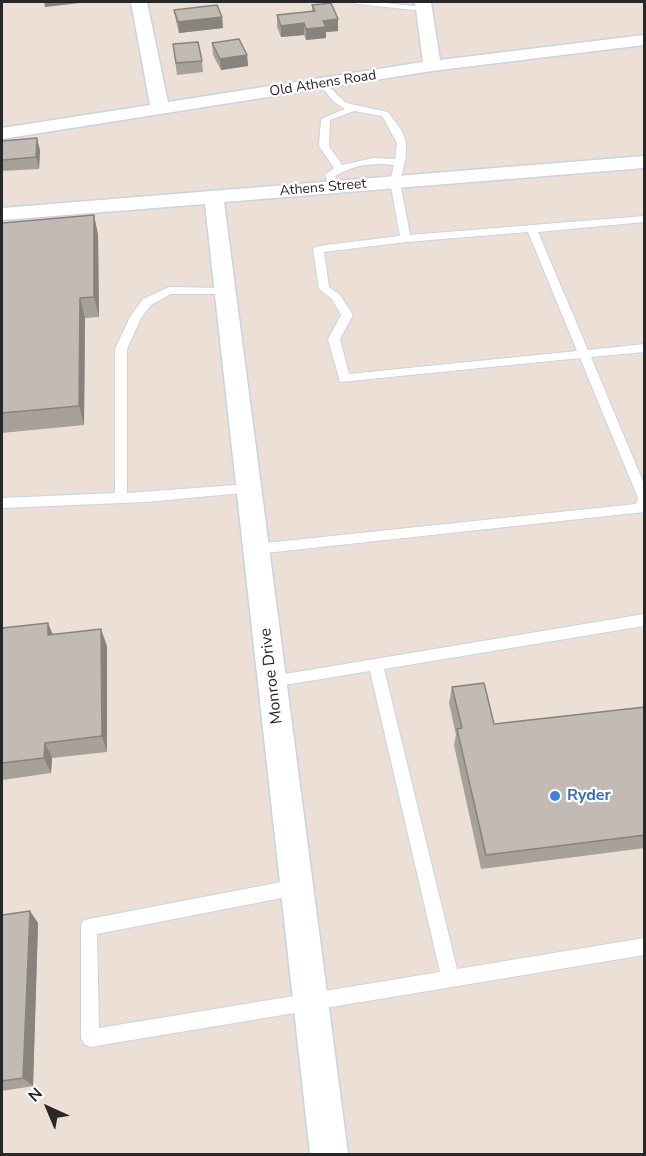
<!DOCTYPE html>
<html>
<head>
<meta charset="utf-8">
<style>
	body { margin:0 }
	#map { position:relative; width:646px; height:1156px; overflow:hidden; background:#ebdfd6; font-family:"Nunito Sans",sans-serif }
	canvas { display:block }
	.frame { position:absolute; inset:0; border:3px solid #272727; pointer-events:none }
	.north { position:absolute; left:18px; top:1078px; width:60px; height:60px; -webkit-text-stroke:4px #fff; paint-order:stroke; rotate:316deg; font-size:16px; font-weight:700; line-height:24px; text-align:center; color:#272727 }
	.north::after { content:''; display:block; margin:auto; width:21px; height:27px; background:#272727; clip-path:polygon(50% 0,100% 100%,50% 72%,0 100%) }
</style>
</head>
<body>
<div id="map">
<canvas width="646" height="1156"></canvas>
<div class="frame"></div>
<div class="north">N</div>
</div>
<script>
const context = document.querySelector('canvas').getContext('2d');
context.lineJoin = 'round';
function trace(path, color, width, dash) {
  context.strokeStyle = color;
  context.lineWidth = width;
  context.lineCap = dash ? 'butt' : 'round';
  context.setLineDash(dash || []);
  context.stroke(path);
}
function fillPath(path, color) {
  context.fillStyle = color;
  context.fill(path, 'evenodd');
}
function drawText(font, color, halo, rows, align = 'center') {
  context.font = font + ' "Nunito Sans",sans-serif';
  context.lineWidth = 4.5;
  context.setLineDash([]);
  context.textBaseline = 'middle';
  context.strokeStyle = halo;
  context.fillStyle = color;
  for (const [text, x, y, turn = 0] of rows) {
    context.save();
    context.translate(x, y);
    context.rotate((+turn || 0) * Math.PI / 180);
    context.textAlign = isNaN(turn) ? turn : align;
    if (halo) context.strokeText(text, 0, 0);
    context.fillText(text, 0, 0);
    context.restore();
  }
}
const lane = new Path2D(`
	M353,2H375L424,7L428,9L424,11L357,4Z
	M323,81L346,103L388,112L402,131L406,143V156L400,182L410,235L644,216V222L538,232L588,350L644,344V352L591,357L644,484V512L256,554L251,553L249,549L251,545L256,544L636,504L638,498L580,358L340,382L328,339L341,315L332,299L319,289L313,249L318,246L400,236L390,182L394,165C373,162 353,165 335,176L339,187L337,189L329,187L325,175L334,168L319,146L321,119L345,109L334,102L319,84ZM354,111L382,116L397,143L395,159L373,158L342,165L329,146L330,120ZM528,232L577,351L349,374L340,339L353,315L340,295L329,287L324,252L406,242Z
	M169,287L225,288L230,291L225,294H171L151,305L141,318L127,349V493L249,484L255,489L253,492L146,502L2,508V498L115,493V349L130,317L143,299Z
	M644,614V626L384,669L457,969L644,938V955L90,1047L84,1044L81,1038V927L83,921L89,919L297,879L303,881L305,887L303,893L297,895L97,934L99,1028L440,972L370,671L272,687L267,685L265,681L267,677Z`);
const street = new Path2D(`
	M131,2H147L168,102L423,62L415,2H431L440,60L644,35V45L432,71L2,139V128L150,105Z
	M644,156V168L224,202L348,1154H310L205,204L2,220V208Z`);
trace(lane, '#ccd2e2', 2);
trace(street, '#ccd2e2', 3);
fillPath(lane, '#fff');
fillPath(street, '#fff');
fillPath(new Path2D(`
	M312,5L338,19V31L326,32V38L306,40L304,35L281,37L277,27V15L312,11Z
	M174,10L222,17L223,28L179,33L176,21Z
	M212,43L247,55L248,66L221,70L213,55Z
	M173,44L202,61L203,72L177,75Z
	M2,141L40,150L39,169L2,171Z
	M94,215L98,235L99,317L85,318L84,425L2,433V223Z
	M2,628L53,634L107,646V752L52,758L51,773L2,780Z
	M452,687L494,724L645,707V848L481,869L454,745L456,735L449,703Z
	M30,911L38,923L33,1086L2,1091V915Z`), '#a7a19a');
fillPath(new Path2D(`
	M44,2H79L80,3L45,7Z
	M222,17L223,28L179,33L178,22Z
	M338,19V31L326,32V38L306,40V29L323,21Z
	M304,23V35L281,37V26Z
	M247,55L248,66L221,70L220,59Z
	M37,138L40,150L39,169L36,157Z
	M94,215L98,235L99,317L94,297Z
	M80,298L85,318L84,425L79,406Z
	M48,623L55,640L48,635Z
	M101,629L107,646V752L102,736Z
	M45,743L52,758L51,773L44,758Z
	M30,911L38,923L33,1086L23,1078Z`), '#88837d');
const building = new Path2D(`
	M331,3L338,19L323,21L326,27L306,29L304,23L281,26L277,15L315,11L312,5Z
	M217,5L222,17L178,22L174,10Z
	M239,39L247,55L220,59L212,43Z
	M198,42L202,61L176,63L173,44Z
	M37,138L36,157L2,160V141Z
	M94,215V297L80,298L79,406L2,413V223Z
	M48,623V635L101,629L102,736L45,743L44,758L2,763V628Z
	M484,683L494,724L645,707V835L486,855L457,729L462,728L452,687Z
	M30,911L23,1078L2,1081V915Z`);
fillPath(building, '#c2bbb3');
trace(building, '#88837d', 1.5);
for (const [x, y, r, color] of [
	[555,796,6,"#3f7fe0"]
]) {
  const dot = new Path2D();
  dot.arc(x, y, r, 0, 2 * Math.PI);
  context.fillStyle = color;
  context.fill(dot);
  trace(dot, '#fff', 2);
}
drawText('14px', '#272727', '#fff', [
	["Old Athens Road",323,84,-9],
	["Athens Street",323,188,-5]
]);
drawText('16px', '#272727', '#fff', [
	["Monroe Drive",272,676,-97]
]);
drawText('bold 16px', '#366cbe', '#fff', [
	["Ryder",567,796]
], 'left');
</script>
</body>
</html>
